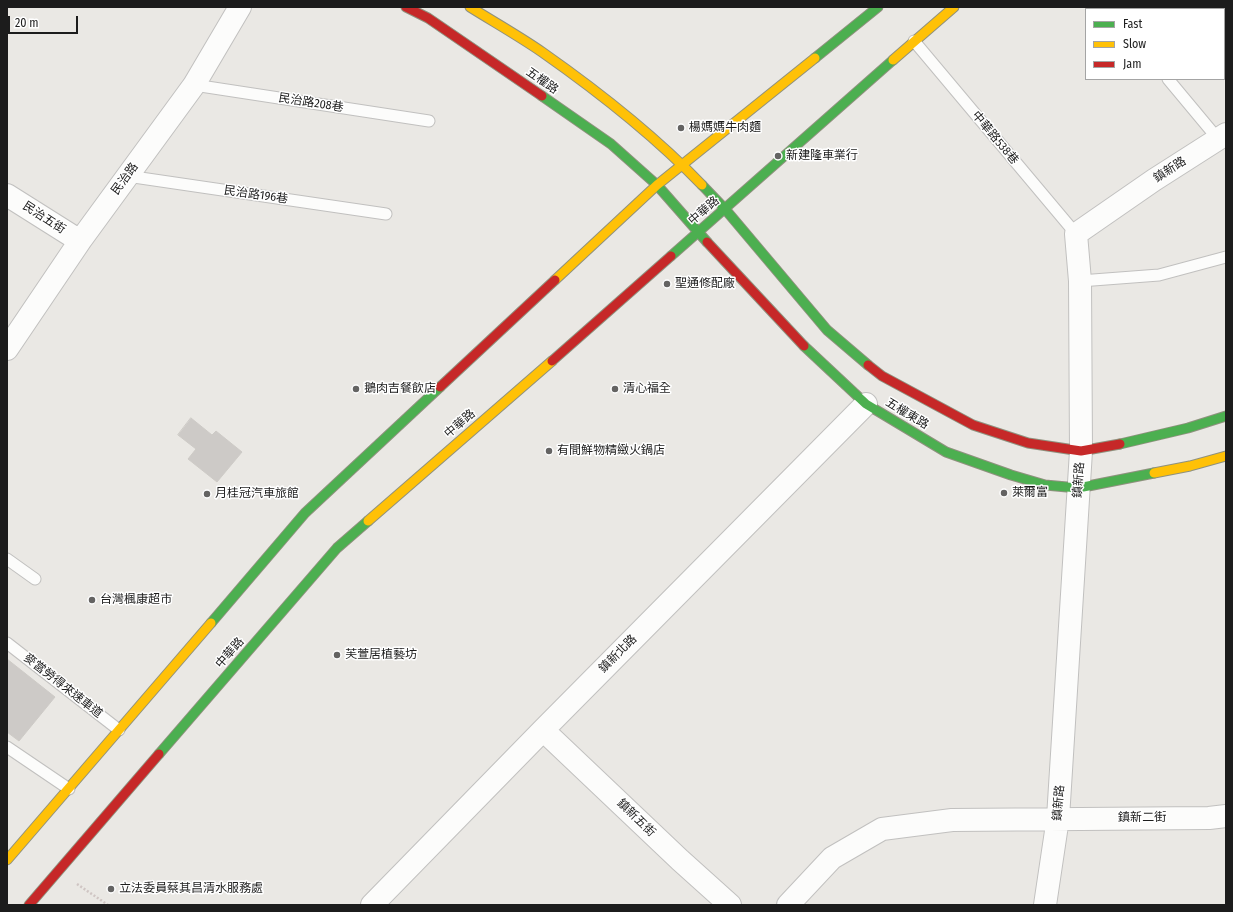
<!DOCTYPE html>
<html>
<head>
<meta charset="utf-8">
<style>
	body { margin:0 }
	#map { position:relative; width:1233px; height:912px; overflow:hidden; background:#eae8e4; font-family:"Fira Sans Condensed",sans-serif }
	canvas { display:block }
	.frame { position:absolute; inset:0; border:8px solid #1c1c1c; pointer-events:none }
	.legend { position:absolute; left:1085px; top:8px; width:140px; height:72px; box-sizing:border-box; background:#fff; border:1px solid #a4a4a4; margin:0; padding:5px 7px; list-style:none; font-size:12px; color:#1c1c1c }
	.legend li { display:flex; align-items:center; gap:8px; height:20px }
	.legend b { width:20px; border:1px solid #a4a4a4 }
	.scale { position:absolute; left:8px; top:16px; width:70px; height:18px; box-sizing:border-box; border:2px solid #1c1c1c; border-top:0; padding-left:5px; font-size:12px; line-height:14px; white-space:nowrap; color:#1c1c1c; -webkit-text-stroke:3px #fff; paint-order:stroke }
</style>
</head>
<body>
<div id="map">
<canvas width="1233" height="912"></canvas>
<div class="frame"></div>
<ul class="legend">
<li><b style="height:5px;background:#4caf50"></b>Fast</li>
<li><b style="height:5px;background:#ffc107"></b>Slow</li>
<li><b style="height:5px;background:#c62828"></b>Jam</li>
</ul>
<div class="scale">20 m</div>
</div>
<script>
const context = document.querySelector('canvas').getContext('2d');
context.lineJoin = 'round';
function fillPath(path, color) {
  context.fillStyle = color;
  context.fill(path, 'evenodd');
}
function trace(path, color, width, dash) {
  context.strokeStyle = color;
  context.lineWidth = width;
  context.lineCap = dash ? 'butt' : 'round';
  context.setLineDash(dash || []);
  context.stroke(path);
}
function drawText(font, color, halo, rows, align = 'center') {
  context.font = font + ' "Fira Sans Condensed","Noto Sans TC",sans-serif';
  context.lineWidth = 3;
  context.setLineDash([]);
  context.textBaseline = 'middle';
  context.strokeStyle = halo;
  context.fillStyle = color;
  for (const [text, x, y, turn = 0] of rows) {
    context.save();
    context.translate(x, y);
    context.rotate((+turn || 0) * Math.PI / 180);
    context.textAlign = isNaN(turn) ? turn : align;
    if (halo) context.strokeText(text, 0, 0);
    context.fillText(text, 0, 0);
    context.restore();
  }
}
const building = new Path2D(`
	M191,418L212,435L216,431L242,452L217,482L188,459L196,449L178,435Z
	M7,659L55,697L19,741L7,732Z`);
fillPath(building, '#cdcac7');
trace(building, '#cdcac6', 1);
const lane = new Path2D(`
	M1107,7L1109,9
	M914,41L1076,234
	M1168,79L1218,139
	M194,85L429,121
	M127,176L386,214
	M1080,281L1159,275L1226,257
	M7,559L35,579
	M7,643L119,730
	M7,747L69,789`);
const street = new Path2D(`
	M7,195L80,241
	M7,349L80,241L194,85L240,7
	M543,730L680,860L730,905
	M372,905L543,730L866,404
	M788,905L832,858L882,829L952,820L1209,818L1226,816
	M1045,905L1058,818L1081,451L1080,281L1076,234L1154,180L1226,134`);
const fast = new Path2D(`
	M815,58L878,7
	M542,96L611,144L657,185L707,242
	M702,185L725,209L827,330L868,365
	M671,256L893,60
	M804,346L866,404L946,452L1011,475L1045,485L1078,488L1154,473
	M1120,444L1188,428L1226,416
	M211,623L305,513L440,387
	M159,754L337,548L368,521`);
const slow = new Path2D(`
	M470,7C494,22 519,36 542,52C599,92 654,135 702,185
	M893,60L954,7
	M555,280L657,185L815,58
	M1154,473L1190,466L1226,456
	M368,521L552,361
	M7,860L211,623`);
const jam = new Path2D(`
	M406,7L428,18L542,96
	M707,242L804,346
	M552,361L671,256
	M868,365L882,376L973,425L1028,443L1081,451L1120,444
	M440,387L555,280
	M29,905L159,754`);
trace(lane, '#c1c0bf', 13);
trace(street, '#c1c0bf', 24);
trace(fast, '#8f917e', 11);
trace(slow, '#8f917e', 11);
trace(jam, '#8f917e', 11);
trace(new Path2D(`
	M77,884L108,905`), '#cfc5c3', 2.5, [2, 2]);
trace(lane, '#fcfcfb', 11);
trace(street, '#fcfcfb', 22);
trace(fast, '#4caf50', 9);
trace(slow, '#ffc107', 9);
trace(jam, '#c62828', 9);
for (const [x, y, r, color] of [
	[681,128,4,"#646362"],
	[778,156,4,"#646362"],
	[667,284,4,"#646362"],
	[356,389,4,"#646362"],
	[615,389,4,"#646362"],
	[549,451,4,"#646362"],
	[1004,493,4,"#646362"],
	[207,494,4,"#646362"],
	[92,600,4,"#646362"],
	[337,655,4,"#646362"],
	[111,889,4,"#646362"]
]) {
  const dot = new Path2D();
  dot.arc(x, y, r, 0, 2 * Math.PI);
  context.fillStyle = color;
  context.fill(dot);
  trace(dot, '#fff', 1.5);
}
drawText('12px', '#1c1c1c', '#fff', [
	["五權路",542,81,35],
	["民治路208巷",311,103,9],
	["中華路538巷",995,138,50],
	["鎮新路",1170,170,-33],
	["民治路",125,179,-54],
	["民治路196巷",256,195,8],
	["中華路",704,211,-41],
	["民治五街",44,218,33],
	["五權東路",907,414,31],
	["中華路",460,424,-41],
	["鎮新路",1079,480,-86],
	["中華路",230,653,-49],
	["鎮新北路",618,654,-45],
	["麥當勞得來速車道",63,686,38],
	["鎮新路",1059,803,-85],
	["鎮新五街",636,818,44],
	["鎮新二街",1142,818]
]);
drawText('12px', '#1c1c1c', '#fff', [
	["楊媽媽牛肉麵",689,128],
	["新建隆車業行",786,156],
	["聖通修配廠",675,284],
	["鵝肉吉餐飲店",364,389],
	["清心福全",623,389],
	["有間鮮物精緻火鍋店",557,451],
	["萊爾富",1012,493],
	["月桂冠汽車旅館",215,494],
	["台灣楓康超市",100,600],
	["芙萱居植藝坊",345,655],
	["立法委員蔡其昌清水服務處",119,889]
], 'left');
</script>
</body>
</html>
